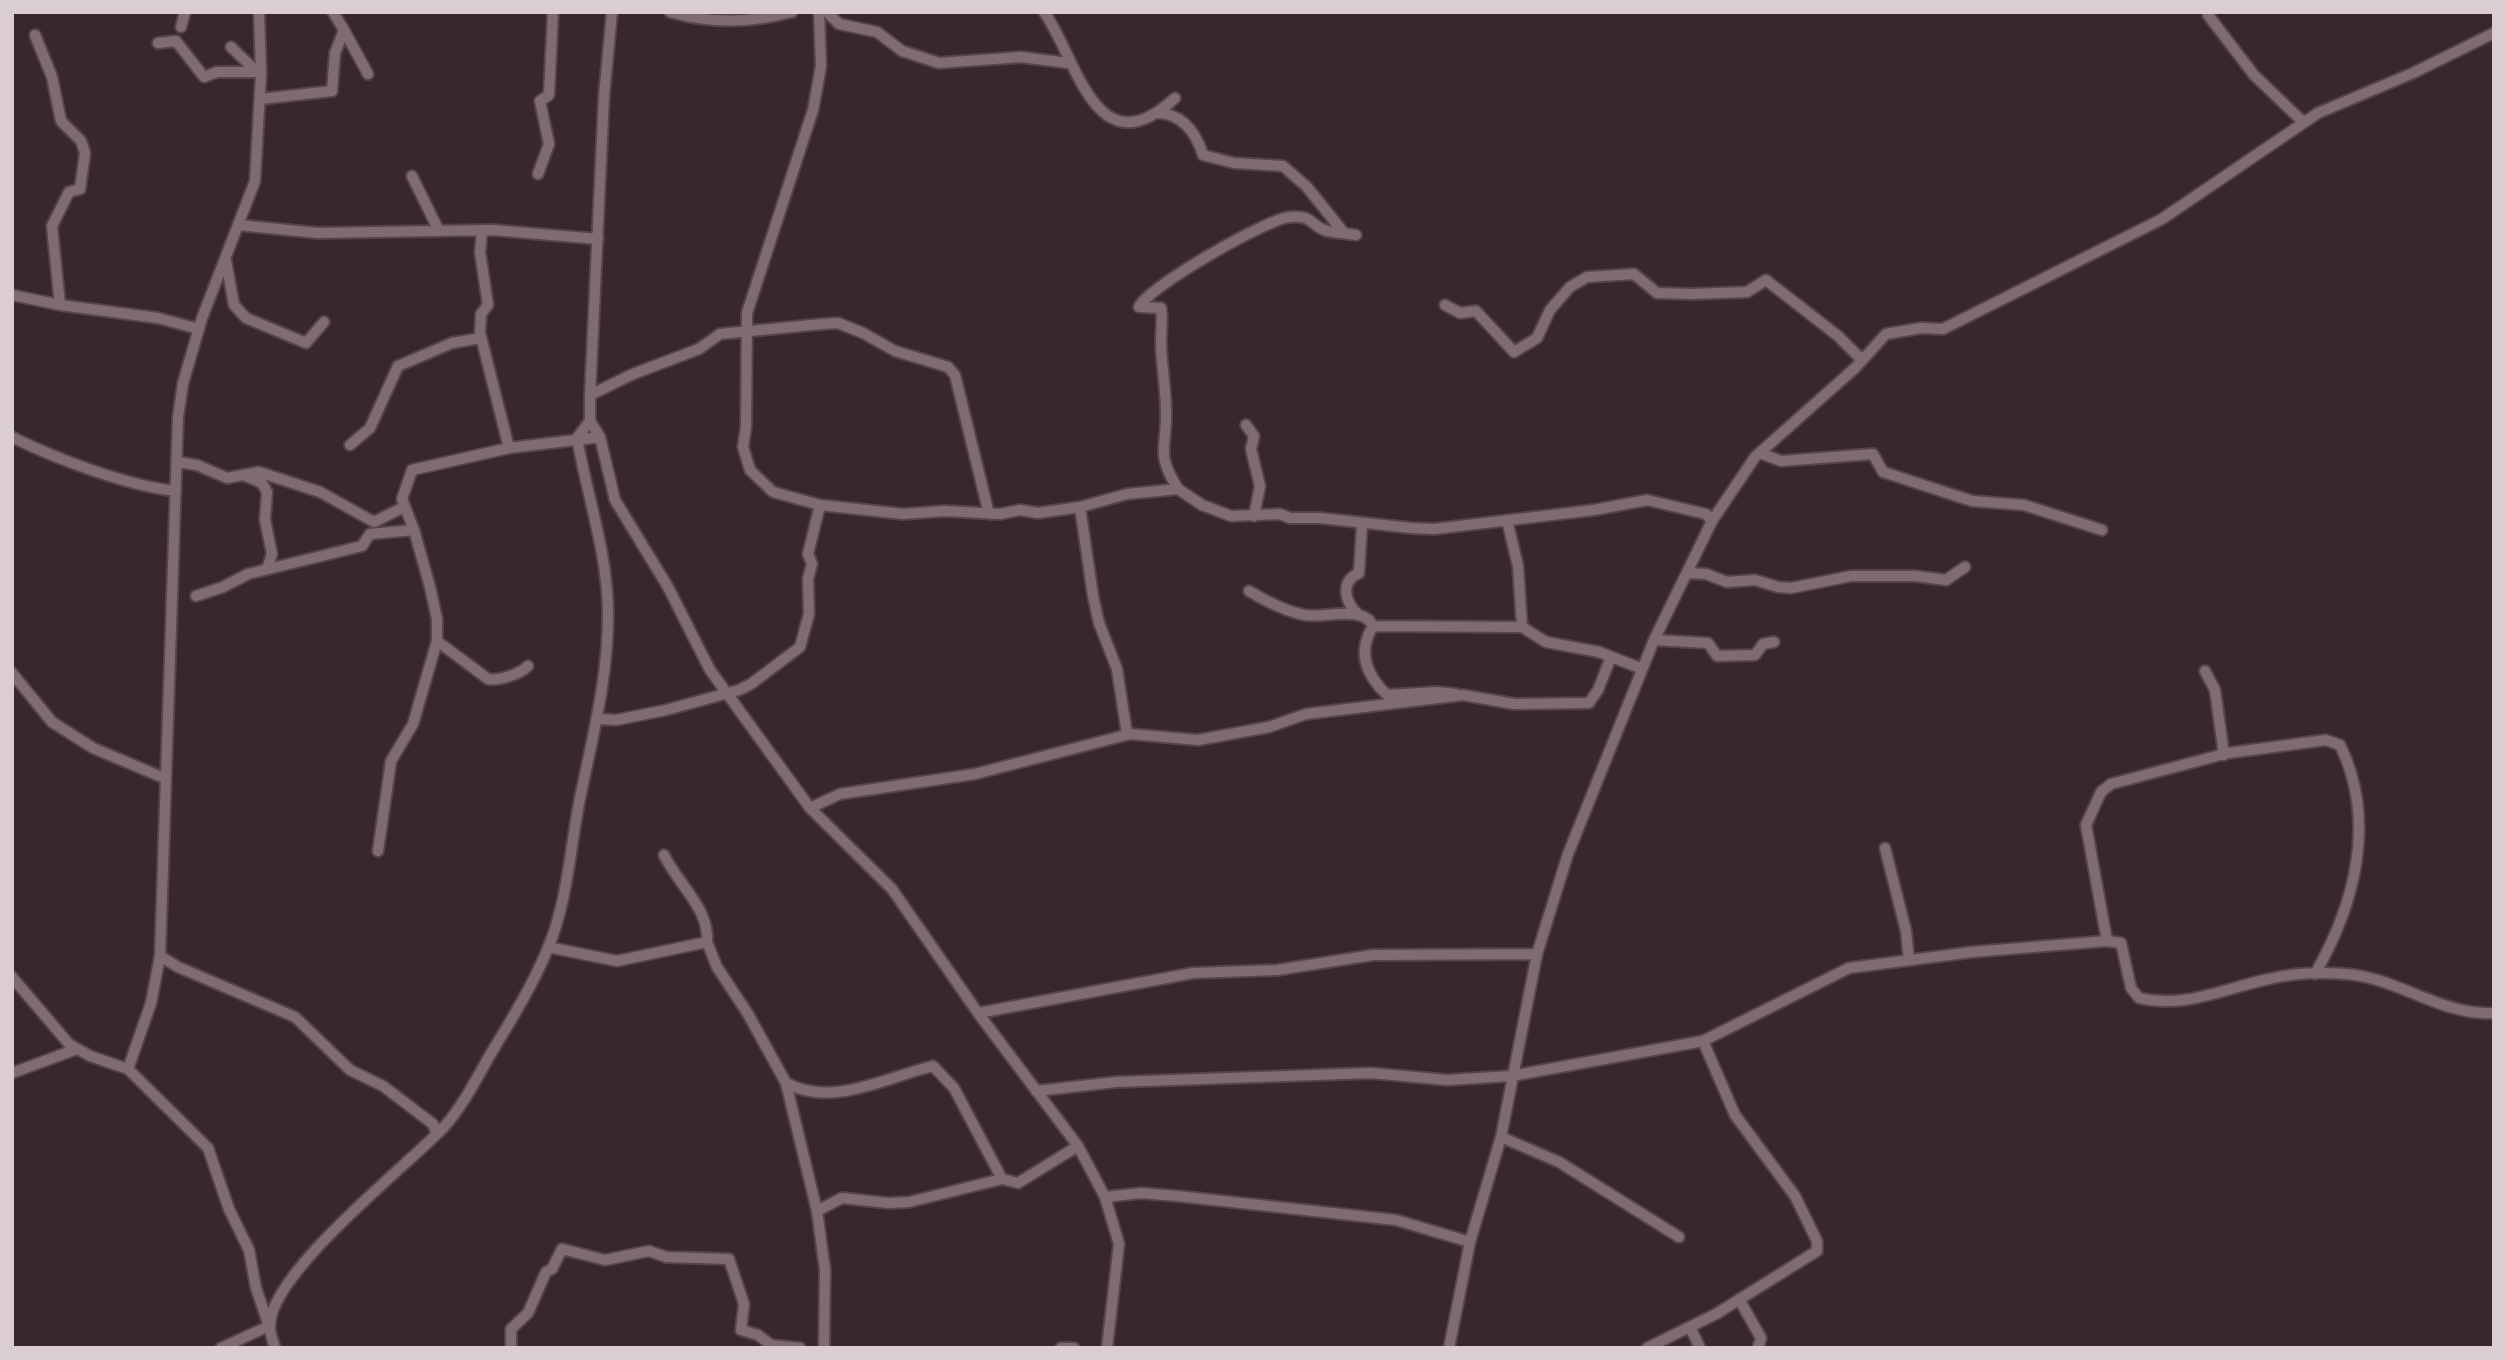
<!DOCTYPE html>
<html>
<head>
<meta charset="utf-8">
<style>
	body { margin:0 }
	#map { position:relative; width:2506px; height:1360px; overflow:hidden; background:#39272f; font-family:Helvetica,sans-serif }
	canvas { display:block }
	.frame { position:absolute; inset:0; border:14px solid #daced2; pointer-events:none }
</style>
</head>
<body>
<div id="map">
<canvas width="2506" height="1360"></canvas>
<div class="frame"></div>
</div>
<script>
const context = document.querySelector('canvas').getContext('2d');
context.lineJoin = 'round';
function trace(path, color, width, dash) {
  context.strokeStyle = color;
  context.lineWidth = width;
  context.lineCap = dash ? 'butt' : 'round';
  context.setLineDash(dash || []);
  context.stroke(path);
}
const street = new Path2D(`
	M612,12L604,96L590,395V421L600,437L615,500L668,587L710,670L810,808L892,889L978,1013L1078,1146L1105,1197L1119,1244L1107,1348
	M670,12C711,24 751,23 792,12
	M819,12L821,66L813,110L747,313L746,427L743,447L750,470L773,492L820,505
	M827,12L839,24L877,32L902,51L939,63L1021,57L1068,63
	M1044,12C1077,57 1095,172 1175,98
	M2208,15L2254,75L2303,122
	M181,27L185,12
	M344,30L368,74
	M158,43L176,41L204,77L217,72H261
	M231,47L257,72
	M260,99L332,91L335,53L344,30L333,12
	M1158,113C1183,114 1196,133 1203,155L1234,163L1283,166L1307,187L1344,233
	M538,174L549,144L540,101L549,95L553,12
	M412,176L439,231
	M238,225L318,233L493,230L598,239
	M482,231L480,252L488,305L481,314L480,333L509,448
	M226,261L234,305L246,318L306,343L324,322
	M12,295L60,305L52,226L69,192L80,189L85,153L81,141L61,121L52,77L35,35
	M60,305L158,318L199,329
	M1445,305L1460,313L1476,311L1514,352L1537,338L1550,310L1570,287L1587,277L1634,274L1657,293L1692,294L1747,292L1766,280L1838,336L1862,360
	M590,395L633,374L699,349L720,334L822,324L838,323L863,333L895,351L948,367L955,375L989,514
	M1246,425L1254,436L1251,449L1260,486L1254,516
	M12,437C56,459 128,486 176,491
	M350,445L370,428L398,366L452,343L481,338
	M1760,453L1781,461L1873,454L1883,472L1972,501L2024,505L2102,530
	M177,462L197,465L227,478L259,472L320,492L374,522L404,507
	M243,475L262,483L267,492L265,520L272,554L267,569
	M1178,489C1155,452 1167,449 1166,411C1166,388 1161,364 1161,341C1161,329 1163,320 1161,308L1139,307C1148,287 1268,218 1290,217C1312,215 1310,224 1324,230C1333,233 1346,233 1356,235
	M1080,507L1093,596L1099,623L1117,669L1127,734
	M1507,520L1518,566L1522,627
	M1687,573L1706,574L1727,582L1755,580L1778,587L1791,588L1851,576H1915L1946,580L1965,567
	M1249,591C1265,601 1288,612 1305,615C1323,619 1363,604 1373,626L1522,627L1546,642L1599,652L1640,668
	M196,596L223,587L248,574L362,546L370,534L414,530
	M1359,615C1345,603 1339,582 1359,573L1362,524
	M1373,626C1357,652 1366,675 1387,695L1437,692L1456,694
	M1654,640L1708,643L1717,656L1755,655L1763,644L1774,642
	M437,641L488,679C499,681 520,674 528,666
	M2205,671L2215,690L2224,755
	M12,673L52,722L93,748L164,778
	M598,719L616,720L666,710L739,690L751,684L800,647L809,614L808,579L812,564L808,554L820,505L903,514L945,511L1000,514L1020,510L1038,513L1080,507L1127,494L1178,489L1202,505L1231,516L1280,514L1290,518H1320L1411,528L1434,529L1594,510L1647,500L1706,514L1712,521
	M810,808L840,794L975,774L1130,734L1198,740L1269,727L1306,714L1463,695L1514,704L1589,703L1598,690L1611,657
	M1885,848L1906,931L1909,960
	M378,851L391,761L413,724L437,641V619L430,587L414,530L402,499L412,470L509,448L600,437
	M664,855C677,883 710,909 707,942
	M2107,941L2086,825L2101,792L2111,784L2228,753L2326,740L2340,745C2377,821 2355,904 2315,974
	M548,947L617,961L707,942L717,967L748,1014L786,1083L817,1211L825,1270L824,1348
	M160,956L178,967L295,1017L350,1070L383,1086L433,1124L437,1134
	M12,977L69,1044L90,1056L128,1069L208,1148L229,1209L249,1250L256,1288L269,1326L221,1348
	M978,1013L1193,973L1277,970L1373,955L1537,954
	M128,1069L151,1003L160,956L178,417L183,383L202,318L255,181L261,74L259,12
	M12,1073L77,1049
	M786,1083C832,1108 887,1077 933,1066L954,1088L1002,1179L1018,1183L1078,1146
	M1036,1091L1116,1082L1371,1073L1447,1080L1511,1076L1703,1041L1849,968L1972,952L2107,941L2121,943L2131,988L2139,998C2185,1009 2225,988 2269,979C2293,973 2321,972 2345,974C2397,977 2441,1016 2494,1013
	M1501,1137L1559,1162L1679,1237
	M1105,1197L1141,1193L1177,1196L1396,1220L1470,1242
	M817,1211L842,1198L888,1203L909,1202L1002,1179
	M1739,1299L1761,1338L1758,1348
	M1690,1327L1700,1348
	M275,1348C273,1341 270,1334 270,1327C267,1275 408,1165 444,1127C462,1107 477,1078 490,1055C510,1022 533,985 548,948C567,903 570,851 579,803C592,739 609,676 608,610C607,552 587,495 577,438L590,421
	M511,1348V1329L528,1313L546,1272L552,1269L562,1249L605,1260L649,1251L666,1257L729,1259L744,1304L741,1330L758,1335L771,1345L800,1348
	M1061,1348H1074
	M1449,1348L1470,1242L1501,1137L1537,954L1568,854L1654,640L1712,521L1755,457L1855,368L1886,334L1921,328L1943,329L2162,219L2318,113L2413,73L2494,33
	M1647,1348L1716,1314L1817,1251V1241L1795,1196L1735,1115L1703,1041`);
trace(street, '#54454b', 14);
trace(street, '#806b73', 10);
</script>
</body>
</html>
